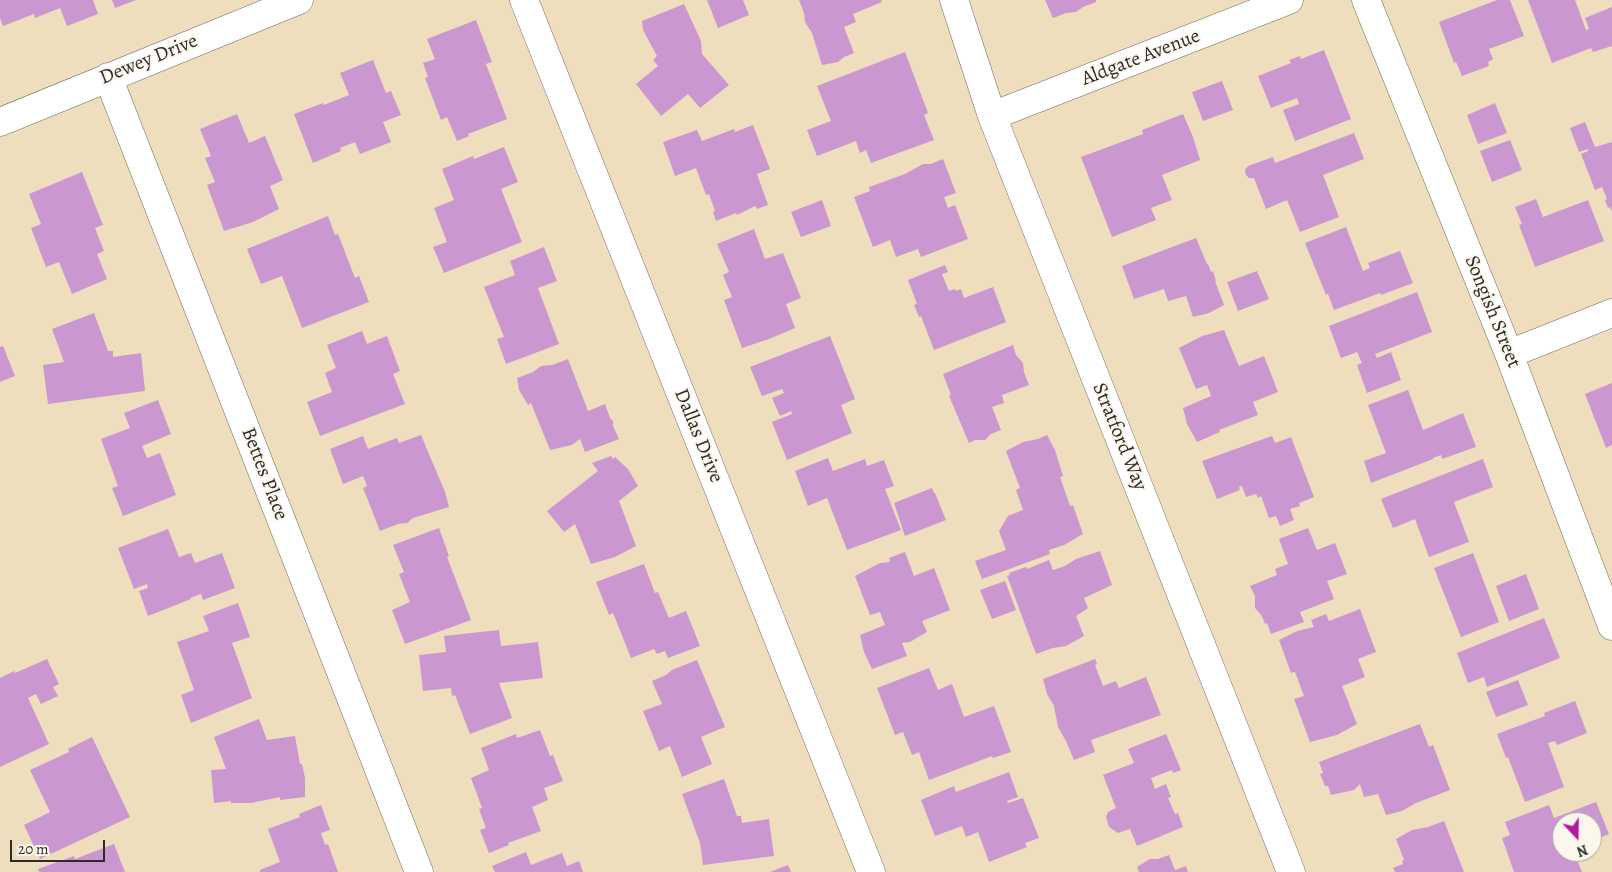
<!DOCTYPE html>
<html>
<head>
<meta charset="utf-8">
<style>
	body { margin:0 }
	#map { position:relative; width:1612px; height:872px; overflow:hidden; background:#efdebd; font-family:Alegreya,serif }
	canvas { display:block }
	.north { position:absolute; left:1552px; top:812px; width:50px; height:50px; box-sizing:border-box; background:#fbf7ec; border:1px solid #a8a59f; border-radius:50%; rotate:159deg; font-size:14px; font-weight:700; line-height:20px; text-align:center; color:#2b2b2b }
	.north::after { content:''; display:block; margin:auto; width:18px; height:22px; background:#b5179e; clip-path:polygon(50% 0,100% 100%,50% 72%,0 100%) }
	.scale { position:absolute; left:10px; top:840px; width:95px; height:22px; box-sizing:border-box; border:2px solid #2b2b2b; border-top:0; padding-left:6px; font-size:15px; line-height:18px; white-space:nowrap; color:#2b2b2b; -webkit-text-stroke:4px #fbf7ec; paint-order:stroke }
</style>
</head>
<body>
<div id="map">
<canvas width="1612" height="872"></canvas>
<div class="north">N</div>
<div class="scale">20 m</div>
</div>
<script>
const context = document.querySelector('canvas').getContext('2d');
context.lineJoin = 'round';
function fillPath(path, color) {
  context.fillStyle = color;
  context.fill(path, 'evenodd');
}
function trace(path, color, width, dash) {
  context.strokeStyle = color;
  context.lineWidth = width;
  context.lineCap = dash ? 'butt' : 'round';
  context.setLineDash(dash || []);
  context.stroke(path);
}
function drawText(font, color, halo, rows, align = 'center') {
  context.font = font + ' Alegreya,serif';
  context.lineWidth = 4;
  context.setLineDash([]);
  context.textBaseline = 'middle';
  context.strokeStyle = halo;
  context.fillStyle = color;
  for (const [text, x, y, turn = 0] of rows) {
    context.save();
    context.translate(x, y);
    context.rotate((+turn || 0) * Math.PI / 180);
    context.textAlign = isNaN(turn) ? turn : align;
    if (halo) context.strokeText(text, 0, 0);
    context.fillText(text, 0, 0);
    context.restore();
  }
}
fillPath(new Path2D(`
	M0,0H93L98,14L67,26L60,8L35,18L34,14L3,26L0,18Z
	M112,0H136L115,8Z
	M707,0H743L749,15L718,28Z
	M799,0H881L882,2L853,14L856,22L844,27L854,53L844,57L838,62L822,65L812,33L805,22L804,13Z
	M1045,0H1096V2L1083,7L1076,12L1066,13L1053,18Z
	M1497,0H1510L1524,36L1489,49L1493,59L1488,62L1489,66L1462,76L1456,62L1454,63L1439,22Z
	M1528,0H1575L1586,30L1589,29L1585,18L1612,7V46L1593,52L1591,48L1552,63Z
	M684,4L701,41L702,54L729,85L700,108L688,94L661,116L636,84L658,66L653,60L657,56L643,30L642,21Z
	M476,20L492,62L486,64L507,119L468,134L469,136L457,141L447,117L441,120L425,78L428,77L423,63L435,59L427,39Z
	M1324,50L1351,119L1295,141L1283,110L1299,104L1297,98L1271,108L1258,76L1291,63L1289,60L1300,56L1301,59Z
	M905,52L928,113L924,115L934,140L871,163L866,150L860,153L856,141L817,156L807,130L831,121L817,86Z
	M373,60L386,93L391,91L401,115L383,122L391,142L360,154L355,142L340,148L341,151L313,163L294,114L323,103L324,105L349,95L340,73Z
	M1222,81L1233,110L1203,121L1192,92Z
	M1495,103L1507,133L1478,144L1467,115Z
	M237,114L249,143L265,136L283,180L270,186L279,209L253,222L224,231L207,185L215,182L205,158L211,156L200,129Z
	M1183,114L1193,137L1200,160L1162,175L1172,200L1151,208L1156,220L1112,237L1081,157L1143,134L1142,130Z
	M1585,122L1595,147L1612,142V211L1610,207L1608,208L1605,200L1607,199L1602,187L1595,190L1581,154L1588,151V149L1579,152L1570,128Z
	M753,125L770,169L757,174L768,205L757,209L755,206L737,215L736,213L716,221L713,212L715,211L709,194L706,195L696,168L675,176L663,142L697,130L702,141L734,129L735,132Z
	M1354,133L1364,159L1323,175L1339,217L1300,232L1287,200L1266,209L1254,178H1249L1246,175L1245,170L1248,166L1273,157L1275,163Z
	M1510,140L1522,170L1492,182L1480,151Z
	M504,147L518,182L501,189L522,242L444,273L433,247L447,242L434,208L454,200L442,169L473,156L474,159Z
	M943,159L956,193L944,197L948,208L955,205L968,239L921,257L918,249L896,257L890,240L873,247L854,197L870,191L869,187L905,174L923,164H931Z
	M82,172L103,225L95,228L104,251L97,254L107,279L72,294L59,262L46,267L31,228L41,224L29,194Z
	M1536,199L1543,217L1588,200L1604,241L1535,267L1519,225L1522,224L1515,207Z
	M822,200L831,226L801,237L791,212Z
	M328,216L335,235L338,234L355,278L359,276L369,302L302,328L282,276L261,284L247,249Z
	M1346,227L1363,271L1370,268L1368,263L1400,251L1413,283L1381,295L1380,293L1334,310L1328,294L1326,295L1305,243Z
	M754,229L765,259L783,253L801,298L786,304L795,328L769,339L742,348L724,300L732,297L723,275L729,272L717,244Z
	M1196,238L1207,264H1208L1211,272L1213,271L1216,281H1215L1224,305L1209,313L1193,317L1186,296L1168,301L1164,289L1134,299L1122,266Z
	M544,247L557,281L538,288L559,344L506,364L497,339L504,337L484,287L515,275L510,261Z
	M945,265L948,272L942,274L949,291L955,289L956,291L961,289L964,298L993,287L1006,322L934,350L921,316L919,317L914,305L917,304L908,280Z
	M1257,271L1269,299L1238,311L1227,282Z
	M1417,292L1432,332L1375,354L1377,358L1391,352L1401,380L1367,393L1357,365L1362,363L1357,352L1341,358L1329,326Z
	M94,313L108,351H113V357L141,353L145,391L48,404L43,365L64,362L52,329Z
	M1224,330L1239,366L1264,356L1278,392L1253,402L1258,415L1219,430L1220,432L1197,442L1187,424L1183,408L1211,396L1207,385L1196,389L1179,348L1202,336Z
	M362,331L367,344L387,336L400,371L393,374L405,404L320,436L307,402L332,392L325,373L336,368L327,345Z
	M830,336L855,399L841,405L852,433L787,460L772,422L792,414L791,411L780,416L772,398L784,393L782,389L762,396L750,367Z
	M1013,345L1016,355L1023,363L1024,372L1029,385L1002,395L1004,403L992,407L1001,430L991,434L985,440H975L969,443L949,396L951,395L943,374Z
	M3,346L15,376L0,382V347Z
	M568,359L588,411L605,404L610,418L613,421V426L619,439L585,452L580,439L572,445L550,450L531,403L528,405L519,390L517,378L533,372L541,366L552,365Z
	M1612,383V445L1606,448L1585,394Z
	M1408,390L1423,430L1463,413L1476,447L1442,459L1441,455L1433,458V459L1371,483L1364,461L1386,453L1368,405Z
	M158,400L171,434L142,446L147,458L160,453L176,495L123,516L112,488L118,486L101,439L130,428L124,413Z
	M421,435L445,492L449,507L413,518L407,523L398,524L380,531L363,488L367,486L363,476L343,484L330,449L363,436L368,449L397,438L399,443Z
	M1047,435L1055,450L1063,476L1060,477L1070,506L1073,505L1083,534L1064,545L1049,550L1050,554L982,579L975,561L1006,550L999,531L1008,516L1023,510L1016,490L1020,488L1006,451L1023,442L1038,439Z
	M1272,436L1275,443L1291,437L1314,497L1299,503L1300,506L1290,509L1294,520L1280,526L1276,516L1269,518L1261,496L1258,498L1256,494L1246,497L1242,486L1239,487L1240,490L1217,499L1202,461Z
	M611,456L613,459L615,457L628,469L638,486L619,501L636,546L615,557L591,564L575,524L564,532L547,511L598,471L592,463Z
	M828,458L833,471L865,459L867,466L884,460L894,486L885,489L901,530L847,550L827,498L808,506L795,471Z
	M1483,459L1493,487L1454,502L1469,542L1429,557L1415,519L1393,528L1381,499Z
	M932,488L934,493H935L946,520L905,536L894,503Z
	M439,528L449,556L447,557L471,620L405,644L392,610L410,602L399,574L404,572L393,545Z
	M1308,528L1317,550L1335,543L1347,574L1327,581L1334,599L1300,612L1304,622L1271,634L1267,623L1265,624L1262,616L1255,608V596L1250,586L1277,575L1275,569L1288,564L1279,539Z
	M168,529L179,557L191,553L195,563L222,553L235,588L203,600L201,594L190,598L191,599L148,616L139,591L148,588L147,584L134,589L118,548Z
	M1100,551L1112,585L1084,598L1088,608L1076,616L1084,636L1066,646L1053,648L1036,654L1007,576L1010,575L1009,573L1026,567L1027,569L1049,560L1053,570L1065,566L1076,559Z
	M905,552L914,576L934,568L950,610L922,621L927,632L910,642L902,643L907,656L872,669L864,652L860,635L885,625L880,612L870,615L855,576L880,563L890,562L889,558Z
	M1473,553L1499,622L1461,637L1434,568Z
	M644,564L655,593L658,592L669,618L686,611L700,646L668,658L665,651L657,654L654,649L631,658L613,613L609,615L596,582Z
	M1526,574L1539,609L1509,621L1496,586Z
	M1005,581L1016,610L992,619L980,590Z
	M238,603L250,637L232,643L252,698L191,723L181,695L194,690L177,642L209,631L203,616Z
	M1360,609L1376,652L1358,659L1365,677L1342,686L1357,724L1337,735L1310,742L1294,699L1304,696L1295,672L1291,673L1279,640L1297,631L1314,627L1311,620L1326,614L1329,621Z
	M1544,618L1560,658L1487,687L1484,677L1468,683L1457,653Z
	M499,630L501,646L538,642L543,678L499,683L512,718L470,734L455,695L452,696L451,688L423,691L419,655L446,652L444,636Z
	M47,659L59,684L53,687L58,696L41,704L36,694L28,698L49,744L0,767V678L14,671L15,673Z
	M1095,659L1097,664L1095,665L1103,686L1116,681L1119,688L1146,677L1161,715L1091,740L1095,752L1074,760L1066,741L1058,727L1054,706L1047,694L1043,679Z
	M697,660L725,727L701,737L712,764L682,777L670,746L659,751L643,711L662,704L652,681L666,675L672,670Z
	M929,668L938,690L952,684L964,717L994,706L1011,752L993,758L992,756L929,780L919,752L912,755L903,732L895,735L877,688Z
	M1518,680L1528,705L1496,717L1486,692Z
	M1575,701L1587,733L1557,745L1555,741L1548,743L1564,787L1525,802L1508,757L1506,758L1497,734L1545,716L1544,713Z
	M259,719L267,740L295,736L300,764H302L305,778V797L280,800V797L251,803H231V801L214,803L211,770L226,769L214,737Z
	M1420,724L1429,747L1433,745L1450,790L1416,803L1402,811L1386,815L1378,794L1364,797L1360,784L1354,790L1331,795L1328,786H1325L1320,774L1323,773L1319,762Z
	M540,730L550,756L553,755L563,781L544,788L548,800L532,807L541,831L508,843L509,845L489,853L480,830L486,828L479,809L482,808L471,778L489,770L481,748L516,734L517,738Z
	M1166,734L1181,770L1173,773L1172,770L1151,778L1155,789L1166,784L1171,797L1168,798L1175,814L1178,813L1183,827L1137,846L1130,829L1118,833L1109,827L1106,817L1108,812L1116,808L1103,775L1134,763L1128,749Z
	M92,737L130,817L40,859L24,825L50,812L30,770L69,752L68,749Z
	M1009,772L1018,797L1007,801L1008,803L1023,798L1039,838L1025,843L1027,847L989,862L978,832L966,837L962,826L935,836L921,800L954,786L956,792Z
	M724,779L737,816H741L742,823L769,819L774,856L703,865L700,843L682,794Z
	M1596,802L1609,834L1592,841V822H1562V852H1574L1582,872H1514L1502,838L1510,835L1505,822L1549,805L1554,818Z
	M321,805L330,830L321,833L325,845L328,844L338,872H260V870L280,862L268,829L300,817L299,814Z
	M1444,821L1464,872H1395L1393,868L1403,864L1402,861L1404,860L1396,839L1412,830L1428,827Z
	M114,844L125,872H39L38,869L74,856L75,859Z
	M526,852L531,865L562,853L567,866L579,861L583,872H495L492,866Z
	M1169,855L1175,870L1186,866L1188,872H1139L1137,867L1150,859H1158Z
	M788,865L791,872H770Z`), '#cb97d1');
const minor = new Path2D(`
	M524,0L871,872
	M954,0L992,116L1291,872
	M1366,0L1509,354L1612,626
	M108,77L419,872
	M992,116L1289,0
	M0,122L299,0
	M1509,354L1612,313`);
trace(minor, '#706a5e', 29);
trace(minor, '#fff', 28);
drawText('20px', '#2b2b2b', '#fbf7ec', [
	["Aldgate Avenue",1141,58,-21],
	["Dewey Drive",149,60,-22],
	["Songish Street",1492,312,68],
	["Dallas Drive",698,436,68],
	["Stratford Way",1119,437,68],
	["Bettes Place",264,474,69]
]);
</script>
</body>
</html>
